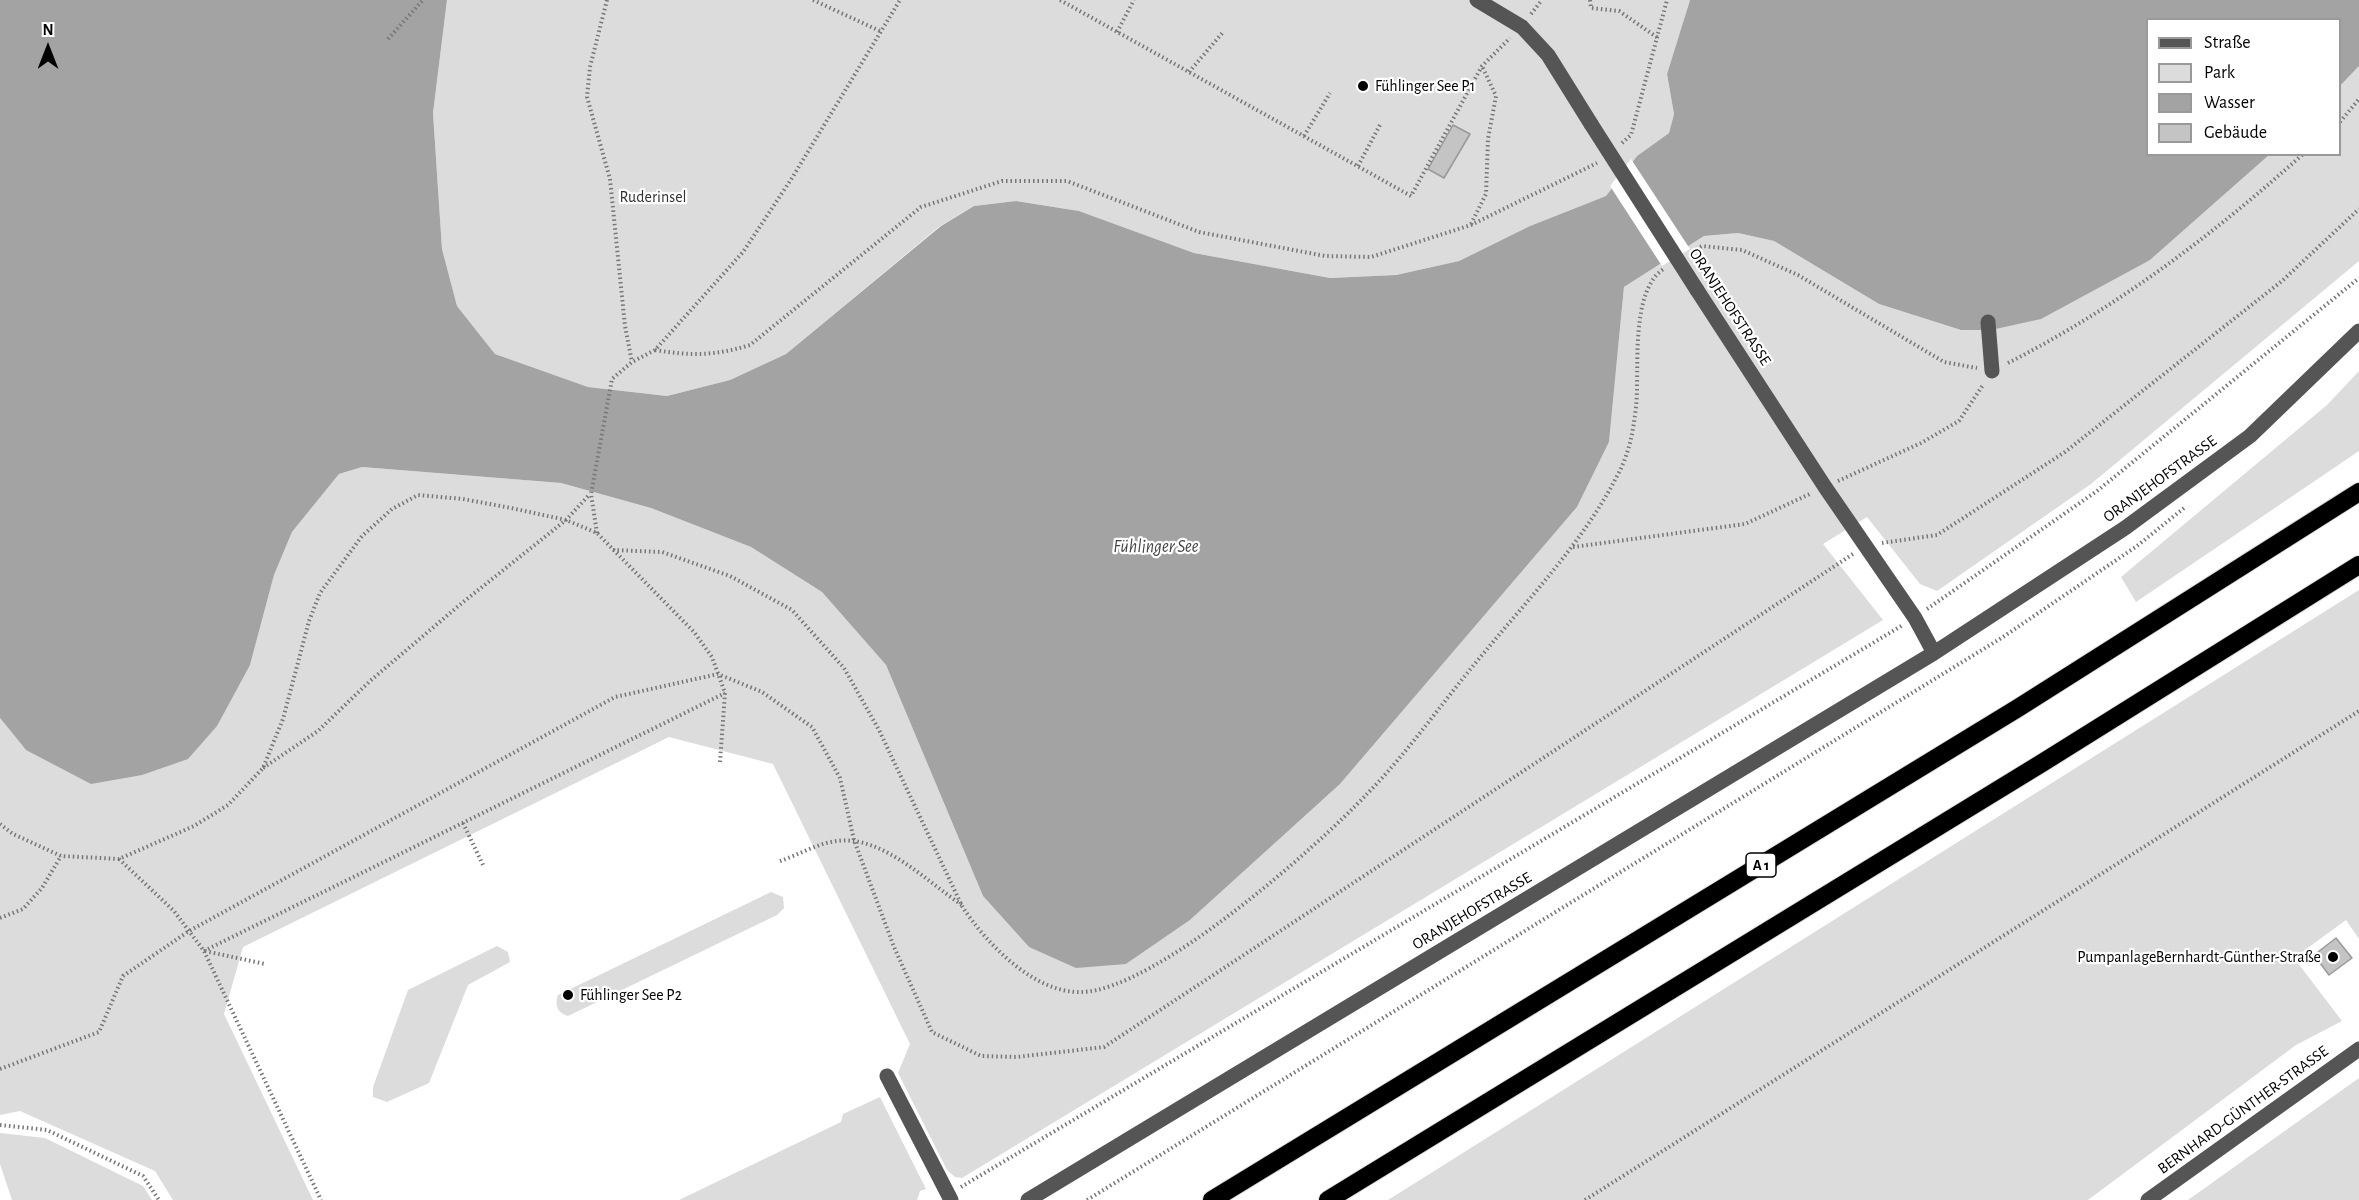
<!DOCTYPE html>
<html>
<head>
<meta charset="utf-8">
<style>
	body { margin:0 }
	#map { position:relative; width:2359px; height:1200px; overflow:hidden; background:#fff; font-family:"Alegreya Sans",sans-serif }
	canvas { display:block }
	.legend { position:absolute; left:2146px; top:18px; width:195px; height:138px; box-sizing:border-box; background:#fff; border:2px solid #999; margin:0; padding:8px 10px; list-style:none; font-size:18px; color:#000 }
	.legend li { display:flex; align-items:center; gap:12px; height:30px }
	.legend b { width:30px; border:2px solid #999 }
	.north { position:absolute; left:18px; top:18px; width:60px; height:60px; -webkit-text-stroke:4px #fff; paint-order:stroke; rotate:0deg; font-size:16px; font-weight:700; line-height:24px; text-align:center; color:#000 }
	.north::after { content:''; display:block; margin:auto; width:21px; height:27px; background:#000; clip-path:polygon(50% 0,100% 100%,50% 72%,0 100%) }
</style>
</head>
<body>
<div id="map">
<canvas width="2359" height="1200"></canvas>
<ul class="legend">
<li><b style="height:8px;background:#555"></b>Straße</li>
<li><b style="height:16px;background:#dcdcdc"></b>Park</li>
<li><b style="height:16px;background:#a3a3a3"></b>Wasser</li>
<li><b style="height:16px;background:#c4c4c4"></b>Gebäude</li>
</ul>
<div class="north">N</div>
</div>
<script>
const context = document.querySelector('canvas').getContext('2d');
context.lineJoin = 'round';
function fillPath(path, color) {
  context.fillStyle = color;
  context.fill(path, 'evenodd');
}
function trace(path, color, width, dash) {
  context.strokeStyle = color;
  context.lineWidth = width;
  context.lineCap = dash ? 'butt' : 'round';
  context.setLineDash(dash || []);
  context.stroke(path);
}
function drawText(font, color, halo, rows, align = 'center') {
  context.font = font + ' "Alegreya Sans",sans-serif';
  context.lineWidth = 4.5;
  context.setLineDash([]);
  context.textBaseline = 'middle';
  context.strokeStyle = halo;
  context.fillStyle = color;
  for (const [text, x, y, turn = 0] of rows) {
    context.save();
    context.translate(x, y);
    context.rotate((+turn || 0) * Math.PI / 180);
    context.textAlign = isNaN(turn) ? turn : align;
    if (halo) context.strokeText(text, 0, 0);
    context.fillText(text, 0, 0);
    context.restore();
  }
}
fillPath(new Path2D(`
	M447,0H1690L1667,74L1674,114L1669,133L1637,156L1606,196L1530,226L1459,261L1396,275L1330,278L1194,253L1079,211L1016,201L974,206L940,226L786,354L730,380L667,396L588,387L495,354L457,306L442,249L433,113Z
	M2359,66V261L2091,484L1937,591L1920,584L1867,517L1823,544L1883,620L962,1178L955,1177L947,1170L898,1073L910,1044L773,764L669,737L243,947L224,1014L313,1200H173L155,1171L20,1111L0,1115V718L26,750L250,665L274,575L292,532L339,474L362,467L561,483L651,508L751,547L822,592L886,665L983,896L1029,947L1126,964L1190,920L1340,784L1577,507L1609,442L1624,287L1704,236L1738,233L1774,241L1879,304L1961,330H1991L2150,260L2269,155L2340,154V86Z
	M2359,371V451L2136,602L2121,577L2327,405Z
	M2359,590V939L2346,920L2294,958L2342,1021L2296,1045L2088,1200H1388Z
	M771,892L783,897L784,908L777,915L568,1016C558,1013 554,1006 558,995Z
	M497,946L508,952L510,962L468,985L429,1083L387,1102L373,1097V1087L408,990Z
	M2359,1078V1200H2188Z
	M880,1097L926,1189L920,1191L917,1200H679L841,1122L843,1114Z
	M0,1133L45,1138L143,1186L152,1200H12L0,1164Z`), '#dcdcdc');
fillPath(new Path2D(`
	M0,0H447L433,113L442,249L457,306L495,354L588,387L667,396L730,380L786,354L941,226L974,206L1016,201L1079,211L1194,253L1330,278L1396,275L1459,261L1530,226L1606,196L1637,156L1669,133L1674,114L1667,74L1690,0H2359V66L2340,86V20H2148V154L2269,155L2150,260L2041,319L1991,330H1961L1879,304L1774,241L1738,233L1704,236L1624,287L1609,442L1577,507L1340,784L1190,920L1126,964L1076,968L1029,947L983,896L886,665L822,592L751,547L651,508L561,483L362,467L339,474L292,532L274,575L250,665L217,726L188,759L142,775L91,784L26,750L0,718Z`), '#a3a3a3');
fillPath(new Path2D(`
	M1631,159L1690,249L1662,266L1610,186Z`), '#fff');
const building = new Path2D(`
	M1453,125L1470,134L1444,178L1428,169Z
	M2336,938L2352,958L2329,975L2314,955Z`);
fillPath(building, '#c4c4c4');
trace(building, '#999', 1.5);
const highway = new Path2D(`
	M1212,1200L2018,708L2359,492
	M1328,1200L2042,763L2359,565`);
trace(highway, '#dbdbdb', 20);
trace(new Path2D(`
	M607,0L590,67L587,97L610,179L625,326L632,362
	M813,0L880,31
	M1060,0L1411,196L1482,66L1510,38
	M1590,0L1591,8L1619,11L1658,38
	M1531,14L1542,0
	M1117,32L1134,0
	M388,39L423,0
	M1189,72L1224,31
	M2340,122L2359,99
	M1304,136L1330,93
	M1622,143L1631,135L1667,0
	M1358,166L1381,123
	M1471,224L1486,194L1488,139L1496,96L1482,66
	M1692,251L1702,246L1742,250L1798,275L1944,362L1977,368
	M655,350C691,356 714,356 750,345L921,207L1002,181H1067L1199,232L1325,256L1371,257L1471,225L1597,163
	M2008,363C2116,308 2213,235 2303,154
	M1838,481L1921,443L1959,421L1983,385
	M597,533L591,494L612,379L632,362L655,350L743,252L792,178L900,0
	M1882,543L1937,535L2065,452L2282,281L2359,209
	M1573,547L1745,524L1812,493
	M613,550L662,552L730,576L792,610L844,668L879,730L962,906C985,942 1034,994 1082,992C1155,990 1316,848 1367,794C1409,751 1444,700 1483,654C1530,597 1582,543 1616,478C1629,455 1633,433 1636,407C1640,370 1629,290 1665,268
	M1927,609L2097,491L2359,278
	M263,768L318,731L370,681L462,603L566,520L590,494
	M463,823L483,865
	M0,824L13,834L61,856L119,859L194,826L228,805L263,768L283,719L309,621L320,593L362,536L392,509L418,495L463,499L511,508L566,520L597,533L694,632L712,657L725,693L720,762
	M119,859L174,911L204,951L321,1200
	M780,861C798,855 818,843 837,841C882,835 926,881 962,905
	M0,918L23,909L42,888L61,856
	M204,951L725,693
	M205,951L265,964
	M0,1069L99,1032L123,976L189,931L615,697L718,674L762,692L812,727L840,778L854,840L894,947L932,1032L981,1056L1017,1057L1104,1047L1853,554
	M0,1125L47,1130L143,1176L159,1200
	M961,1187L1903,625
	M1087,1200L2003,637L2137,546L2184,508
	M1585,1200L2359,711`), '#777', 4, [1.5, 3]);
trace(new Path2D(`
	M1477,0L1522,27L1548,55L1591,124
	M1697,290L1825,487L1915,618L1934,653
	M1988,322L1992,371
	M887,1076L951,1200
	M1028,1200L1934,653L2125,528L2250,436L2359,331
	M2148,1200L2359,1049`), '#555', 15);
trace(highway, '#000', 18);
trace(new Path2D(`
	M1591,124L1697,290`), '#555', 15);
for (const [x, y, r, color] of [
	[1363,86,6,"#000"],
	[2333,957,6,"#000"],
	[568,995,6,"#000"]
]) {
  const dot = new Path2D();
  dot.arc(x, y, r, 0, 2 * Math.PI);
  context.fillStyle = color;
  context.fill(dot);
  trace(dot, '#fff', 2);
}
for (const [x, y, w] of [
	[1761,865,30]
]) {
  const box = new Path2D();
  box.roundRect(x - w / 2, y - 12, w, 24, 4.5);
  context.fillStyle = '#fff';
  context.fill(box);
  trace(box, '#000', 1.5);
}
drawText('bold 15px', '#000', null, [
	["A 1",1761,865]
]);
drawText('16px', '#000', '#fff', [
	["Fühlinger See P1",1375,86],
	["PumpanlageBernhardt-Günther-Straße",2321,957,"right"],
	["Fühlinger See P2",580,995]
], 'left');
drawText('16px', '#333', '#fff', [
	["Ruderinsel",653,197]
]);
drawText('16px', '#000', '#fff', [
	["ORANJEHOFSTRASSE",1730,307,57],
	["ORANJEHOFSTRASSE",2160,479,-36],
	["ORANJEHOFSTRASSE",1472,911,-31],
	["BERNHARD-GÜNTHER-STRASSE",2243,1110,-36]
]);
drawText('italic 18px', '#444', '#fff', [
	["Fühlinger See",1156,547]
]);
</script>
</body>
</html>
